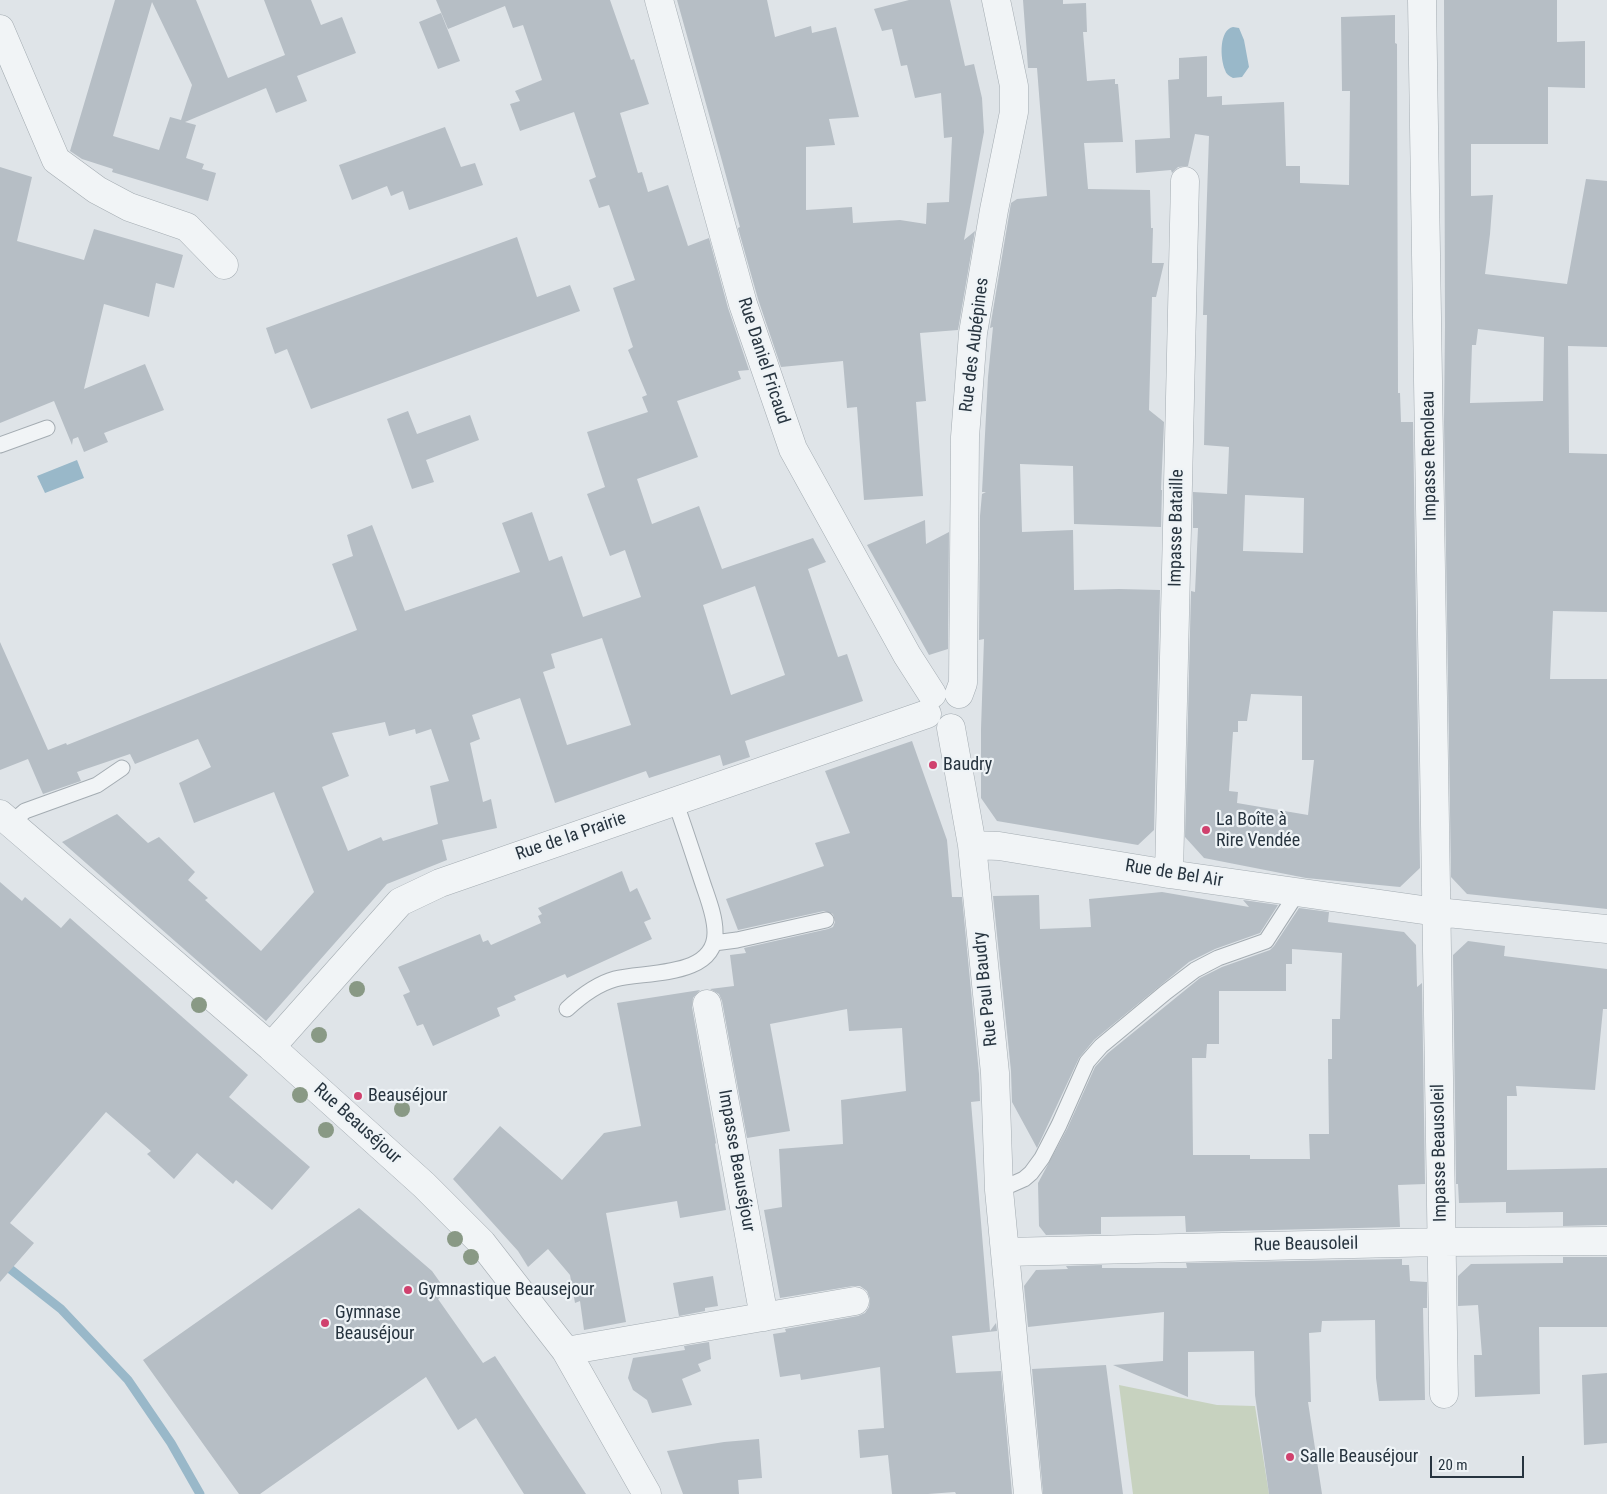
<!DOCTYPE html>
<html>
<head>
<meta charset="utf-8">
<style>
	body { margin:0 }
	#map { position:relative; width:1607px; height:1494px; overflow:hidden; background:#dfe4e8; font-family:"Roboto Condensed",sans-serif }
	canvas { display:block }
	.scale { position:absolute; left:1430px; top:1456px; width:94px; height:22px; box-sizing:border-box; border:2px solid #27343f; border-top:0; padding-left:6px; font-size:15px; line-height:18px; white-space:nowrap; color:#27343f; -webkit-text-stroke:4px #eef3f6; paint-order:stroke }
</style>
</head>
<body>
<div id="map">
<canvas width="1607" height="1494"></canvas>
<div class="scale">20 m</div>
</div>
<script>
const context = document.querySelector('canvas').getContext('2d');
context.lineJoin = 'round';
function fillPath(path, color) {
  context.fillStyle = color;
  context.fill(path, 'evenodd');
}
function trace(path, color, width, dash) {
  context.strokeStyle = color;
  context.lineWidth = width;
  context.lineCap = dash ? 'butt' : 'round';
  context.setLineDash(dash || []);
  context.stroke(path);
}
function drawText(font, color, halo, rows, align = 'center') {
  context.font = font + ' "Roboto Condensed",sans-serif';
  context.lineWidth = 4.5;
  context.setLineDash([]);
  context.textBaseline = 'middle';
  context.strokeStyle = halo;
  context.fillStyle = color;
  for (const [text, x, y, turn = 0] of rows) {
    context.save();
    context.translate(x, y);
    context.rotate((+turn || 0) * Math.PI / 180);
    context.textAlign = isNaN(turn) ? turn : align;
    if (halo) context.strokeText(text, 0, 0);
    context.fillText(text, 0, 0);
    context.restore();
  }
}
fillPath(new Path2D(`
	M1119,1385L1217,1405L1255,1406L1269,1494H1133Z`), '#c7d2bf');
fillPath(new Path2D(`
	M1233,27L1239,28L1244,40L1249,67L1242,77L1233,78C1229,76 1226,74 1225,70C1220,58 1219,30 1233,27Z
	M77,460L84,478L45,493L37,476Z`), '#99b8c9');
trace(new Path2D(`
	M0,1261L61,1309L128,1380L171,1443L200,1494`), '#99b8c9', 9);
fillPath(new Path2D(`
	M115,0H196L228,78L285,55L264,0H311L321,25L342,17L356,53L297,76L307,101L276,113L266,88L185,122L196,125L186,158L204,164L202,169L216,173L208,201L112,172L113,169L82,159L70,151ZM152,2L192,85L181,120L170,117L159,150L113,136Z
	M436,0H610L631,60L634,59L649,104L620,113L638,173L642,172L648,192L668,185L688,246L709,238L728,308L749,370L738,371L741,379L677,401L698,457L637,479L652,524L699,506L722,569L813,538L826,562L808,569L838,657L847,654L863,701L745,741L750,757L723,766L720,755L649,778L646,771L555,803L520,698L472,715L480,739L470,743L483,802L491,799L497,828L442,840L447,860L387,884L266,1021L62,842L117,814L148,843L159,837L195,872L188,880L208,898L205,900L261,951L314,892L274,792L194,823L179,783L211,767L198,739L135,764L130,754L77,772L81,781L43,794L28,759L0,770V642L48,750L66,743L67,745L357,630L332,564L353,556L347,535L372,525L405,611L520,572L502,523L532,512L549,561L562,556L583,617L641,597L625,550L610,556L587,494L605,487L587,432L648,412L642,397L647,395L628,350L633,347L613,288L635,280L609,205L599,208L589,180L596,177L574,112L520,131L510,104L520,101L515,91L542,80L523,25L513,28L505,6L448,29ZM755,586L785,675L731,695L703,605ZM602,638L631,725L567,745L543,672L555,668L551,654ZM385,722L389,736L415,729L416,734L431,729L449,781L430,786L438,824L383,841L381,837L348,851L322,787L349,776L332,733Z
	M677,0H767L775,37L811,26L812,33L836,27L859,117L829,119L835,145L806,147V210L852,207L853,223L900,220L926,224L927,203L949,202L952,137L944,138L941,93L915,98L907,65L901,66L892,29L882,31L874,9L909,0H950L965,66L974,64L982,98L984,132L964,240L975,231L958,330L920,333L926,401L916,402L923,496L864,500L857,407L847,408L843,361L781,367L758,299L738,228L740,227L722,161Z
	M1023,0H1063V4L1086,3L1087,32H1083L1087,81L1115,79V84H1118L1123,142L1084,143L1088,189L1150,190L1151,228H1153L1152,263H1164L1156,297H1152L1149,410L1164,422L1161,490H1162L1161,527L1074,524L1073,466L1020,464L1022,532L1073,530L1074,590L1119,589L1160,590L1154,830L1138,845L997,821L981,798V729L984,639L979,640L980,516L982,494L986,492H982L988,377L993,327L990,328L1011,203L1017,199L1047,196L1037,68H1028Z
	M1444,0H1557V42L1585,41V88L1548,87V144H1471V196L1493,195L1490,234L1485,274L1567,284L1586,179L1607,181V347L1568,346L1569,453L1607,454V612L1553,611L1550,679H1607V909L1467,894L1451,877L1444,422L1445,326ZM1478,329L1544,337L1543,401L1470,403L1472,345H1476Z
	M441,13L460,61L438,69L419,22Z
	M1395,15V43L1397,44L1398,393H1400L1401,422H1413L1420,868L1400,887L1306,878L1204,858L1185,837L1191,591L1195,592L1198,528H1193V492L1227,494L1229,447L1204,445L1207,315H1203L1209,136L1195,134L1188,166L1178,167L1172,173L1171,170L1136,173L1135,140L1170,138L1168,80L1179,79V58L1207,56V97L1222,96V105L1284,102L1286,166H1300V183L1349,185L1350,91H1342L1341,17ZM1245,495L1304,498L1303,553L1243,551ZM1251,694L1302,696V760H1314L1308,815L1237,803L1238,792L1229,791L1233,732H1238V721H1247Z
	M445,127L461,167L475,163L483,185L409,210L403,191L391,196L387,186L352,200L339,165Z
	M0,167L32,177L17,241L84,260L94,229L183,255L174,288L156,283L149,317L104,304L84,389L145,364L164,410L104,433L108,442L84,452L78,437L73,439L72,445L54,401L0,423Z
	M517,237L537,297L570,285L580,311L311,409L287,349L275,354L266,328Z
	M408,411L417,434L470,415L479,440L426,460L434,482L412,489L387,419Z
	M925,520L926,544L949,532L948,649L929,655L867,545Z
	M912,741L947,840L952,897H962L979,1074L980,1101L971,1102L990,1331L996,1323L997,1331L952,1336L956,1373L1001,1371L1012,1494H956L955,1492L928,1494H892L888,1455L860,1458L858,1430L884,1428L880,1367L801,1380L800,1374L780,1377L773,1334L786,1332L785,1329L858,1316L865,1313L869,1307L870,1299L867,1291L860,1286H853L780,1298L764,1210L782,1207L779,1149L843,1144L841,1100L906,1091L902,1028L849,1031L847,1009L770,1024L790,1131L747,1138L722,1001L719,994L710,989L734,986L730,955L746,953L744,948L828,929L833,927L835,922L833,914L824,911L738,930L726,899L824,866L815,843L850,833L825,771Z
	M622,871L630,892L637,888L651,919L644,922L652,939L567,978L565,974L514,996L516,1000L497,1008L500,1016L433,1046L423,1024L417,1026L403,995L410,992L398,967L480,934L483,942L488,940L491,945L541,923L538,916L542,914L538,908Z
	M0,882L22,901L25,897L61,928L70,918L248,1075L229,1097L310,1167L272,1210L236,1180L233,1184L197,1153L174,1179L147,1154L151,1151L106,1112L10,1223L34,1243L0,1282Z
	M1162,892L1249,907L1243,900L1278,905L1260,933L1215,949L1189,962L1094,1040L1079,1058L1037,1148L1012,1102L1011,1071L993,896L1039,895L1040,929L1091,927L1089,899Z
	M1299,908L1329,912L1328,922L1404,932L1416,945L1417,987L1422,983L1425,1184L1398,1185L1400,1227L1186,1232L1185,1216L1101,1217V1234L1046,1235L1039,1226L1038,1183L1067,1129L1095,1067L1108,1053L1200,978L1222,967L1270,950L1274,946ZM1292,949L1342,953L1340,1019H1332V1059H1328L1329,1134H1309L1310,1159H1250V1155H1193L1192,1058H1206L1207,1044H1219V991H1286V964H1292Z
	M1468,941L1505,946L1504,956L1607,969V1009H1603L1595,1090L1516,1086L1517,1096H1507V1170L1607,1168V1225L1563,1226V1212L1506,1213V1202L1459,1203L1458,1184H1456L1453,955Z
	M700,990L693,998L692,1007L716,1143L715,1144L726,1210L680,1218L677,1201L606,1213L626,1322L584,1330L580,1301L575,1303L570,1275L548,1249L528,1267L518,1251L453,1179L500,1126L562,1180L604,1133L641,1126L617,1003Z
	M359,1208L432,1271L447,1292L438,1299L483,1363L495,1356L586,1494H524L476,1418L458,1430L426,1377L260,1494H239L143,1360Z
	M1563,1257H1607V1327H1539L1540,1394L1475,1397L1474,1355H1482L1478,1305L1458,1306V1276L1471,1264L1563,1263Z
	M1402,1259V1265H1409L1410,1281L1427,1282V1308H1423L1425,1400L1379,1401L1376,1378L1375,1320L1322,1321L1321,1332L1309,1333L1311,1402H1308L1322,1494H1269L1255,1395L1254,1351L1188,1352V1397L1113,1365L1163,1361L1164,1312L1028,1327L1024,1286L1036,1270L1068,1269L1066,1266L1102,1265V1268H1187L1186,1263Z
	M713,1276L718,1306L705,1308V1311L679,1316L673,1283Z
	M709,1342L711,1359L698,1364L701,1371L682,1379L692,1405L652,1413L647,1400L633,1390L628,1378L633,1358L685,1350L684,1346Z
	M1106,1365L1123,1494H1043L1032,1369Z
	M1607,1373V1443L1584,1445L1582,1375Z
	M759,1439L762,1478L738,1480L739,1494H683L667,1451L724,1442Z`), '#b6bec5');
const lane = new Path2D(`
	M0,445L47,428
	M11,823L25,811L97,785L122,768
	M714,943L737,940L826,920
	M567,1009C581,996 597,984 615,979C646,971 716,978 715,932C715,916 708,899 703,884C694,857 685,829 675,801
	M999,1190L1024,1179L1031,1173L1042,1158L1059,1125L1087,1062L1101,1046L1166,992L1195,970L1218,958L1266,941L1292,901L1293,892`);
const street = new Path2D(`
	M659,0L743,304L793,449L907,655L932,694
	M1422,0L1444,1394
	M0,29L56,160L97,190L129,207L187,227L224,265
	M959,694L963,683L965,437L973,333L994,210L1014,112V86L996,0
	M951,728L972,845L995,1073L999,1190L1028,1494
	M0,814L271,1047L424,1185L482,1243L566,1351L647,1494
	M972,845L999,846L1169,874L1437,912L1607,929
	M1169,874L1185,181
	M707,1004L764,1317
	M271,1047L400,902L440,883L927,714
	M1005,1252L1441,1242L1607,1241
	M566,1351L855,1301`);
trace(lane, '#a4acb2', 17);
trace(street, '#a4acb2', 29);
trace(lane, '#f1f4f6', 15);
trace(street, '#f1f4f6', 28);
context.fillStyle = '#899985';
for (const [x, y] of [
	[357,989],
	[199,1005],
	[319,1035],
	[300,1095],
	[402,1109],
	[326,1130],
	[455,1239],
	[471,1257]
]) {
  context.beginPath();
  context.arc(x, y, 8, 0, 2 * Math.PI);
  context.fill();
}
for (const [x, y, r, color] of [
	[933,765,5,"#d0416e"],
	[1206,830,5,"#d0416e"],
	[358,1096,5,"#d0416e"],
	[408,1290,5,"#d0416e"],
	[325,1323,5,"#d0416e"],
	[1290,1457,5,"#d0416e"]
]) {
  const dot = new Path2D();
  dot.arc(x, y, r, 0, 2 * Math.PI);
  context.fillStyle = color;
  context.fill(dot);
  trace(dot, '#eef3f6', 2);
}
drawText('18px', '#27343f', '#eef3f6', [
	["Rue des Aubépines",975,345,-83],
	["Rue Daniel Fricaud",763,361,72],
	["Impasse Renoleau",1430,456,-91],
	["Impasse Bataille",1177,528,-89],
	["Rue de la Prairie",571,837,-19],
	["Rue de Bel Air",1174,874,9],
	["Rue Paul Baudry",986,989,-96],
	["Rue Beauséjour",357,1124,42],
	["Impasse Beausoleil",1440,1153,-91],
	["Impasse Beauséjour",736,1161,80],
	["Rue Beausoleil",1306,1245,-1]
]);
drawText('18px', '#27343f', '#eef3f6', [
	["Baudry",943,765],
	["La Boîte à",1216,820],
	["Rire Vendée",1216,841],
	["Beauséjour",368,1096],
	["Gymnastique Beausejour",418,1290],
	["Gymnase",335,1313],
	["Beauséjour",335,1334],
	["Salle Beauséjour",1300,1457]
], 'left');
</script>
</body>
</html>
